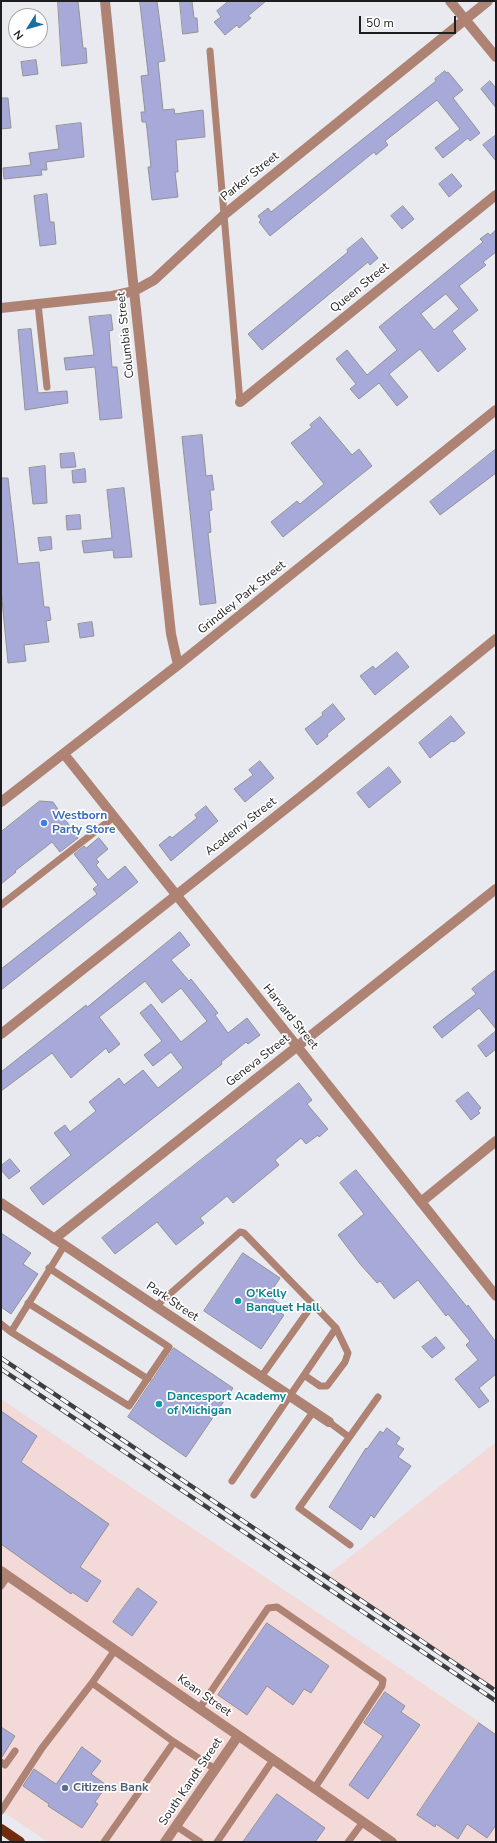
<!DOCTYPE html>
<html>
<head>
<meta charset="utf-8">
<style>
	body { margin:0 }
	#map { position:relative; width:497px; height:1843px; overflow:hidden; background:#e8eaef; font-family:"Nunito Sans",sans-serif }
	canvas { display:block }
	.frame { position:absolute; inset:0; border:2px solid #1e1e20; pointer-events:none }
	.north { position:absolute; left:8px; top:8px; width:40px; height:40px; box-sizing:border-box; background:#fff; border:1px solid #a5a5a6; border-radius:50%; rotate:233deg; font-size:11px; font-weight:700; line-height:16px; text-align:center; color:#1e1e20 }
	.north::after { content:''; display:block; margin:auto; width:14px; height:18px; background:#1770a0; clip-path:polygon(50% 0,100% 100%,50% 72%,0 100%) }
	.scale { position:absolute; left:359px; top:16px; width:97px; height:18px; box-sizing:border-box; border:2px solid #1e1e20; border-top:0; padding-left:5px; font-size:12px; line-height:14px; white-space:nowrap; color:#1e1e20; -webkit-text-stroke:3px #fff; paint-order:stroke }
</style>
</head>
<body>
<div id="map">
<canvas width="497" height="1843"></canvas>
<div class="frame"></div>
<div class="north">N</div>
<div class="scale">50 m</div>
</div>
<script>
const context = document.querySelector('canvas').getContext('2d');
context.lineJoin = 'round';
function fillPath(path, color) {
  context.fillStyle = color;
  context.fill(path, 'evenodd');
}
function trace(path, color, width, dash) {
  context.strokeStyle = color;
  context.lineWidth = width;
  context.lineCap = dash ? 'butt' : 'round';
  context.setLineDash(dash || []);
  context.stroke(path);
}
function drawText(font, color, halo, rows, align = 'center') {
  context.font = font + ' "Nunito Sans",sans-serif';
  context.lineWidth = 3.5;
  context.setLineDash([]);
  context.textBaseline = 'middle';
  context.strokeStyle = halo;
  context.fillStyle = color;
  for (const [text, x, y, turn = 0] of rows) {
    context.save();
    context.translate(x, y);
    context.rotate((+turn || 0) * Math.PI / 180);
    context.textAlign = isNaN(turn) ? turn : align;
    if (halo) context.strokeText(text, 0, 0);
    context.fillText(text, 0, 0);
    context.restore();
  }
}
fillPath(new Path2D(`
	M1,1399L496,1733V1842H48L1,1810Z
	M496,1442V1690L326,1576Z`), '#f4d9d9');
const building = new Path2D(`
	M58,1H78L83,48H86L87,63L62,66Z
	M140,1H157L165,61L158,62L163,110L174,109L175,114L203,110L205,137L176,140L178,172H175L178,197L152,200L148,167H151L147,129L146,122H142L141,112H145L141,76L148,75Z
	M180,1H192L194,18H197L198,32L183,34Z
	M229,1H266L248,16L251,18L239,28L237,25L225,35L214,22L221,17L217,11Z
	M36,60L38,74L23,76L21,62Z
	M445,71L446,73L448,72L463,90L453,98L480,133L470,141L468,138L443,158L435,148L460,129L437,100L385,141L388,145L376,155L374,152L270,236L259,222L261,220L258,216L268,208L271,212L436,81L435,79Z
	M490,81L496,88V108L481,89Z
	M1,98H8L11,128L1,129Z
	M81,123L84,157L46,162L47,170H41L42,175L4,179L3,168L31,165L29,153L59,149L56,126Z
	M496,135V161L483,145Z
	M452,174L462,186L449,197L439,184Z
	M47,194L50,222H54L56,244L40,246L34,196Z
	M403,206L414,219L402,229L391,216Z
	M496,230V252L483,262L486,265L459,286L478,310L452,331L466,349L438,372L420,349L389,374L408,397L397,406L379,383L359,399L350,389L356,384L336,359L347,350L367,375L397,350L379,327L483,242L480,239L488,233L490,235ZM446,294L459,309L434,330L421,314Z
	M362,238L378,258L370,265L368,262L356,272L262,350L248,334L331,266L348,252L347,250Z
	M111,315L113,330L109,331L112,367H117L122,418L100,420L95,367L66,370L64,358L94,355L89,317Z
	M31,329L38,393L67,391L68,403L25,410L18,330Z
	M320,417L352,455L359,449L372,466L283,537L271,522L297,501L300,504L324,484L291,443L312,427L310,425Z
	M202,435L206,476L212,475L214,490H210L212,510L209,511L211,532L208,533L216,603L200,605L182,437Z
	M496,449V473L440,515L430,502Z
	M74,453L76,467L61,468L60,454Z
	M45,466L47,503L33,504L29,468Z
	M85,469L86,482L73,483L72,471Z
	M1,478H8L18,564L39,562L44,607H49L51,620L46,621L49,642L24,645L26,661L8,663L1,589Z
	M124,488L132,557L114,558L113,550L84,553L82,541L112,538L107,490Z
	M80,515L81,529L67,530L66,516Z
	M51,537L52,549L40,551L38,538Z
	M92,622L94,636L80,638L78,624Z
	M397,652L409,667L375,695L360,676L373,666L375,669Z
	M333,704L345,719L327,734L328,736L317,745L305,729L323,715L322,713Z
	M451,716L465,733L454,742L452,741L430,758L419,743Z
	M260,761L274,778L245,802L234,789L253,775L249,770Z
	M389,767L401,782L369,808L357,793Z
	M40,801L53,802L78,838L60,852L52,842L15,871L16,872L1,884V832Z
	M206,806L218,821L171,861L159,845L170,836L172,838L197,818L195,815Z
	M99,838L108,849L96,859L99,862L96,865L108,880L125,866L138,882L1,990V969L97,894L93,889L98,885L74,854L84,846L86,848Z
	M180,932L190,945L171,960L189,981L191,979L218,1013L215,1015L228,1033L247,1018L260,1035L248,1044L246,1042L221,1062L222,1064L43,1205L30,1188L71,1155L54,1133L65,1125L70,1132L96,1111L89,1102L119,1078L124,1085L143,1070L158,1088L183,1068L171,1052L153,1066L144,1055L162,1041L140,1013L151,1004L181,1042L207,1021L181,988L162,1003L145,981L99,1017L120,1044L109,1053L106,1048L71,1078L52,1053L1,1091V1072L86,1005L87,1007Z
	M496,970V1029L479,1008L442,1038L433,1027L476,994L472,989Z
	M496,1031V1049L486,1057L478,1046Z
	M299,1083L312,1100L307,1104L328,1129L319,1137L318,1135L306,1144L301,1138L275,1160L279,1165L233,1203L227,1196L200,1218L204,1223L176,1245L157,1222L115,1254L102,1238Z
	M468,1092L481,1108L478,1111L480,1113L471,1120L456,1101Z
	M10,1159L20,1171L9,1179L1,1170V1166Z
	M356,1170L467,1307L468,1305L496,1342V1374L479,1388L489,1401L479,1408L455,1379L478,1360L466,1345L470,1341L448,1314L446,1316L418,1280L394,1299L380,1281L377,1283L360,1264L338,1235L364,1214L340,1183Z
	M1,1233L31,1253L23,1264L38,1274L11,1314L1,1307Z
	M243,1253L280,1278L268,1296L283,1306L279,1312L284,1315L261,1349L204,1311Z
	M436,1337L445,1348L432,1358L422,1347Z
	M174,1348L233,1388L186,1457L128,1417Z
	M1,1411L37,1436L21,1462L109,1524L80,1567L101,1581L87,1602L72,1592L71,1594L1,1544Z
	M387,1428L400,1438L396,1444L404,1449L398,1457L411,1466L374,1518L371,1515L361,1530L329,1507L366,1448L367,1449L380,1431L383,1433Z
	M138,1588L157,1602L132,1636L113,1622Z
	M267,1623L329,1666L311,1693L304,1689L293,1705L267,1686L247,1715L218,1695Z
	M385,1692L405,1706L401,1712L420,1725L368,1799L349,1785L383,1736L364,1723Z
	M479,1723L496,1735V1825L487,1838L467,1824L458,1839L436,1824L435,1827L417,1815Z
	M1,1727L15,1736L2,1757H1Z
	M82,1747L101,1761L91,1774L105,1784L103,1787L105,1788L95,1802L98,1804L82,1828L48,1806L49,1804L23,1786L34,1769L56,1784Z
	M277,1794L325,1828L315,1842H243Z`);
fillPath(building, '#a7a9d9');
trace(building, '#929297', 1);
trace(new Path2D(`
	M210,51L240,402
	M38,304L47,387
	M1,905L114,817
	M49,1268L169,1347L129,1406L11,1332L64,1246
	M28,1303L148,1379
	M155,1307L240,1232L244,1233L336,1328L348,1353L345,1362L327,1386H320L304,1375
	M1,1324L11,1332
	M261,1377L313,1304
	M329,1422L349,1437
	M232,1481L336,1328
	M254,1495L313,1412
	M350,1545L299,1508L378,1397
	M1,1586L8,1576
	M92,1683L115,1650
	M199,1709L268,1608L277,1607L383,1680L382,1686L314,1789
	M174,1742L215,1769
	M1,1762L5,1765L15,1751
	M1,1811L42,1748L92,1683L174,1742L104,1842
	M176,1826L200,1842
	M217,1842L273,1760
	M348,1842L363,1822`), '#ae8373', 7);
trace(new Path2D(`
	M105,1L132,272L171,634L178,665
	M450,1L496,57
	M1,308L112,296L134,291L154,280L225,214L488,1
	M240,402L496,195
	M64,754L496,1296
	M1,802L178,665L496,410
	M1,1034L313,787L496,639
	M421,1202L496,1141
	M1,1203L329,1422
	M54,1239L496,889
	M1,1571L392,1842
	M165,1842L238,1736`), '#ae8373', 10);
trace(new Path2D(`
	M1,1829L20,1842`), '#732c0b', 10);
const rail = new Path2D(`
	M1,1358L496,1691
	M1,1369L496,1701`);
trace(rail, '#3e3e41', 4.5);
trace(rail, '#fff', 3, [9]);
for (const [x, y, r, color] of [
	[44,823,4,"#3f7fe0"],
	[238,1301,4,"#0f9aa8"],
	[159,1404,4,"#0f9aa8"],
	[65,1788,4,"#5c6f8a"]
]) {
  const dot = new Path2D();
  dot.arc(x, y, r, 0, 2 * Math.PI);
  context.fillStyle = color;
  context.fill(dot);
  trace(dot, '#fff', 1.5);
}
drawText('12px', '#1e1e20', '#fff', [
	["Parker Street",250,177,-39],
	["Queen Street",360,288,-39],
	["Columbia Street",126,335,-96],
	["Grindley Park Street",242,598,-39],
	["Academy Street",241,827,-38],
	["Harvard Street",290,1017,51],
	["Geneva Street",258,1061,-38],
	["Park Street",172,1302,34],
	["Kean Street",204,1696,35],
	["South Kandt Street",191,1782,-56]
]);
drawText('bold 12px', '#366cbe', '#fff', [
	["Westborn",52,816],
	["Party Store",52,830]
], 'left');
drawText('bold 12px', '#0d838f', '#fff', [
	["O'Kelly",246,1294],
	["Banquet Hall",246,1308],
	["Dancesport Academy",167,1397],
	["of Michigan",167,1411]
], 'left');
drawText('bold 12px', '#4e5e75', '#fff', [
	["Citizens Bank",73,1788]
], 'left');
</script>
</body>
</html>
